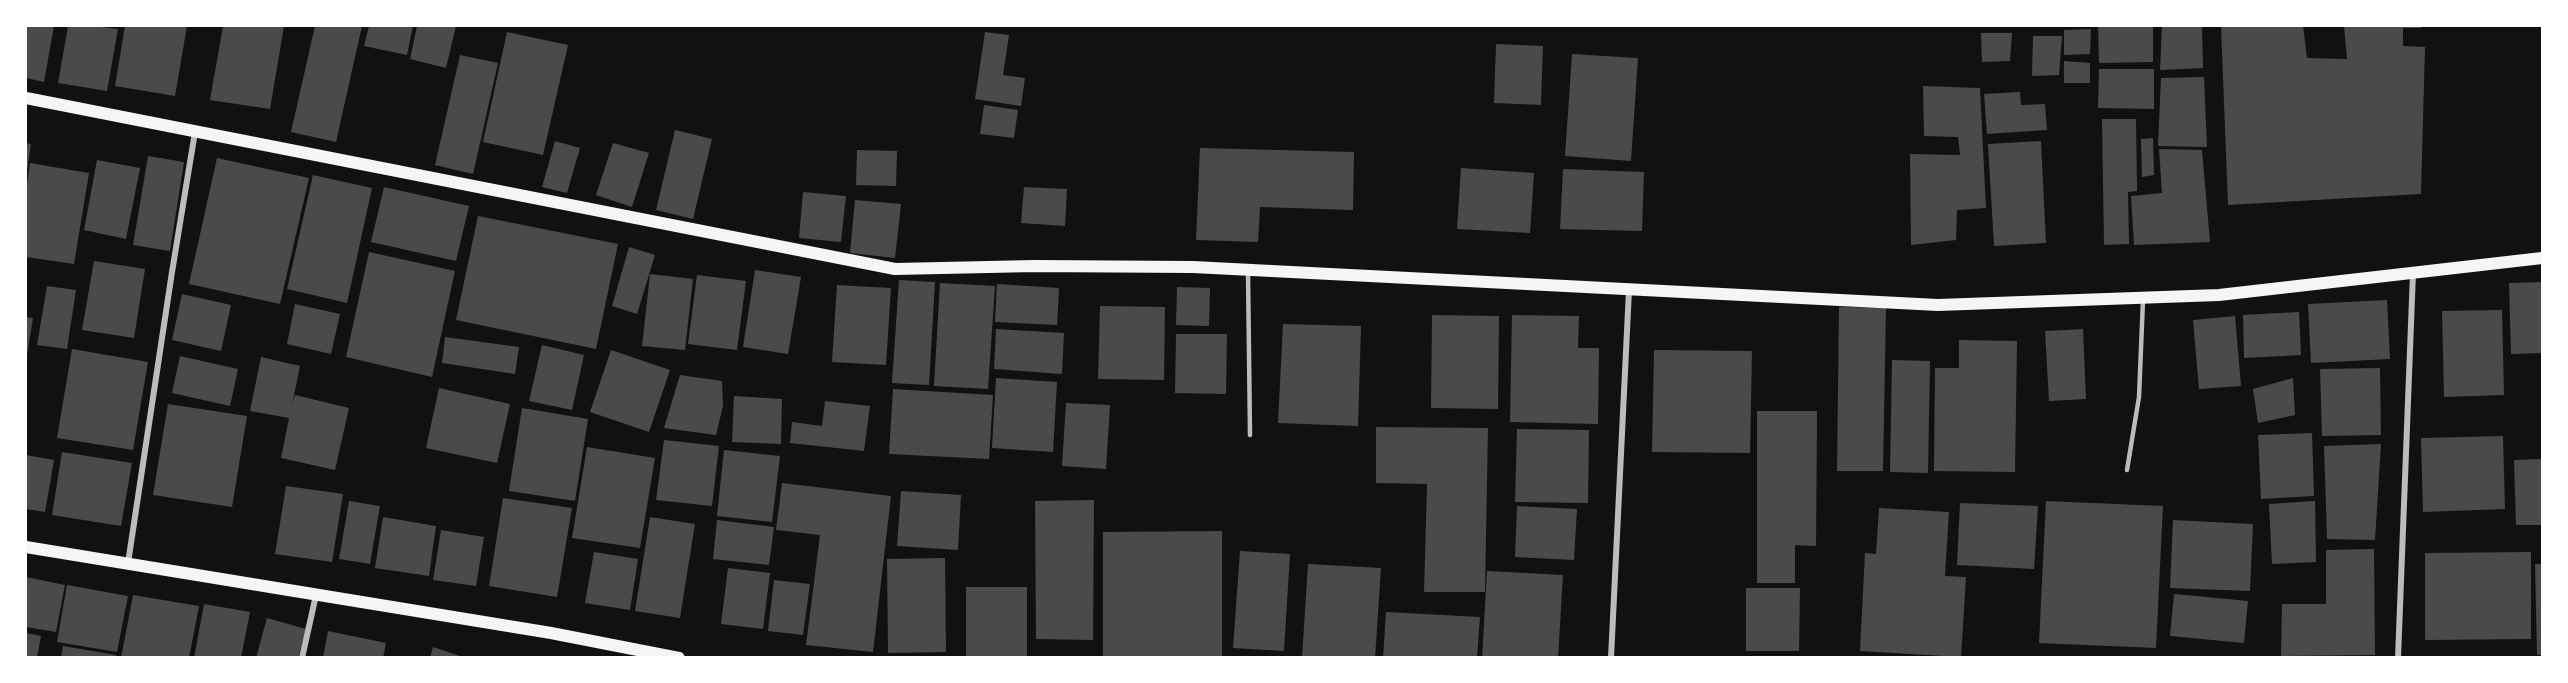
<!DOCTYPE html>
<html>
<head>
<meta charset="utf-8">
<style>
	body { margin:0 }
	#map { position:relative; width:2568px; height:683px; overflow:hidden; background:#111; font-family:Signika,sans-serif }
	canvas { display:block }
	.frame { position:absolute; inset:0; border:27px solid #fff; pointer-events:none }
</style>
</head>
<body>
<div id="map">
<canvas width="2568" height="683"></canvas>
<div class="frame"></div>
</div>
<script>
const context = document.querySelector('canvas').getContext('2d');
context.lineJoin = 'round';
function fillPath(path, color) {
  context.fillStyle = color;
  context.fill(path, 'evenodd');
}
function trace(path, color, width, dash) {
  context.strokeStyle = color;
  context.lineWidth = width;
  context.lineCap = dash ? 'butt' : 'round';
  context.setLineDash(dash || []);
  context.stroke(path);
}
fillPath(new Path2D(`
	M26,26H54L44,82L26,78Z
	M68,26H94L118,29L107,91L58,83Z
	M125,26H187L175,96L115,86Z
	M223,26H284L270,109L210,100Z
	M315,26H362L336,142L291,132Z
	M369,26H413L407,55L364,46Z
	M417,26H456L446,68L410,59Z
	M2098,26H2153V62L2099,63Z
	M2162,26H2202L2203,68L2160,70Z
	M2221,26H2303L2307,58L2347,59L2344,26H2421V28H2403V46L2425,47L2421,194L2228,205Z
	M2091,29L2090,54L2064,55V30Z
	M507,32L568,45L543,155L483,142Z
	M985,32L1009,35L1003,75L1025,78L1021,106L975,99Z
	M1981,33H2012L2010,61L1982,62Z
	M2033,36H2062L2059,75L2032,76Z
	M1496,44L1543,46L1541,105L1494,103Z
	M1572,54L1638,58L1631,161L1565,156Z
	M460,55L498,63L473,174L435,165Z
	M2064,61L2090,63V83H2064Z
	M2099,69H2154V109L2098,108Z
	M2204,77L2207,147L2158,146L2161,78Z
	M1923,86L1980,88L1986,208L1957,210L1956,240L1911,245L1910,154L1960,155L1958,137L1924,136Z
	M2020,92L2021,105L2045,104L2047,130L1987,134L1984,94Z
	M984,105L1018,110L1014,138L980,134Z
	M2102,119H2136L2137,191L2128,192L2129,244L2104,245Z
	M675,130L712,139L693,219L656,210Z
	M2153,138L2154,175L2142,177L2141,139Z
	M555,141L580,148L567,193L542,187Z
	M2041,141L2046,243L1994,246L1988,144Z
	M26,143L31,144L27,172H26Z
	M613,143L649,153L632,207L596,195Z
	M1200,148L1354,152L1353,210L1260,207L1258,242L1196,240Z
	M2159,149L2202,150L2210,242L2134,245L2131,196L2162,193Z
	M857,150L897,151L896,186L856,185Z
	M148,156L184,162L170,251L133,245Z
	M217,158L309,178L280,304L189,284Z
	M97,160L140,168L126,239L84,230Z
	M30,163L89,173L74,264L26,257V191Z
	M1461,168L1534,173L1530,233L1457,229Z
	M1563,169L1644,172L1642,231L1560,229Z
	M313,175L372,188L347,303L287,289Z
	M384,187L469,206L456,261L371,242Z
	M1024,187L1067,189L1065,226L1021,223Z
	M803,192L846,196L841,242L799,238Z
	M855,200L901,204L895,258L850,253Z
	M478,216L618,244L596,349L456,320Z
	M629,247L655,255L637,314L612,306Z
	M369,252L455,271L432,377L346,357Z
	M94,261L145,269L134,338L82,330Z
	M755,270L801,277L788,354L743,347Z
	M650,274L693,279L685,350L642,346Z
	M697,275L746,281L737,350L688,344Z
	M899,280L935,282L929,385L892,383Z
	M2542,282V353L2511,354L2509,283Z
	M940,283L995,286L988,389L934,386Z
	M997,284L1059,288L1057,325L995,322Z
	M837,285L891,288L886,365L832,362Z
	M47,286L76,290L67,349L37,345Z
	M1177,287L1210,288L1209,326L1176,325Z
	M182,294L231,305L221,351L172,340Z
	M2387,300L2390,359L2311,363L2308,304Z
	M295,304L340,314L331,354L287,344Z
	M1100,306L1165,307L1164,380L1098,379Z
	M1839,307L1886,308L1883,471H1837Z
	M2502,310L2504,395L2444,397L2442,311Z
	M2299,312L2301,355L2244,358L2243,315Z
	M1432,315L1499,316L1498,409L1431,408Z
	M1512,315L1579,316L1578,348H1599L1598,424L1510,422Z
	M2235,316L2241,386L2199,389L2193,320Z
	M26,317L33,318L27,355H26Z
	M1283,324L1361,326L1358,426L1278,423Z
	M996,329L1064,333L1062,374L994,369Z
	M2083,329L2086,399L2049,401L2045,331Z
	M1176,334H1227L1226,394L1175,393Z
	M445,337L519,347L515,374L442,363Z
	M1959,340L2017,341L2015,472L1934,471L1935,368H1959Z
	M542,345L584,355L572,410L529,401Z
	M72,349L148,362L133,450L57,438Z
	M611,350L670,370L649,432L590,412Z
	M1654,350L1752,351L1750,453L1652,452Z
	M180,356L238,369L230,406L172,393Z
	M261,357L300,366L292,405L295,395L349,408L335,470L281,458L289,418L250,411Z
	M1892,360L1930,361L1928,473L1890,472Z
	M2380,368L2381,435L2322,436L2320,369Z
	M680,375L722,381L723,406L716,435L664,428Z
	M996,378L1057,382L1053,452L992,448Z
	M2293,378L2295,415L2258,423L2253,389Z
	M439,388L510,404L497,463L426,448Z
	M893,389L993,395L989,459L889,454Z
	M734,396L782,399L781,444L732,442Z
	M825,401L870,406L864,451L790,443L792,422L822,426Z
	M1066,403L1110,405L1106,469L1062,466Z
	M168,404L247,416L232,507L153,495Z
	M522,408L588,419L575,501L509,491Z
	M1757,411H1817L1816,546L1795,545V583H1757Z
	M1376,427L1488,428L1485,592H1424L1427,484L1376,483Z
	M1517,429L1589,430L1588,503L1515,502Z
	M2312,433L2314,496L2261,499L2258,435Z
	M2503,436L2505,509L2423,512L2421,438Z
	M664,440L719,446L712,506L656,500Z
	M2381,444L2375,540L2327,539L2324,446Z
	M587,447L655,458L640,548L572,538Z
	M724,450L780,456L772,522L717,516Z
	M62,452L132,463L121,526L52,515Z
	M26,455L54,460L45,512L26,509Z
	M2542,459V525H2516L2514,460Z
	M782,483L891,496L873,652L806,645L820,535L776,530Z
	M286,486L343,494L332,562L275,554Z
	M901,491L961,495L958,550L897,546Z
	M503,498L572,508L557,597L489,586Z
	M1094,500L1093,640L1036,639L1035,501Z
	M349,501L380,506L370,564L339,559Z
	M2046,501L2163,506L2156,648L2039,643Z
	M2315,501L2316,562L2272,564L2269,504Z
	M1960,503L2038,506L2034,569L1957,565Z
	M1517,506L1577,509L1574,560L1515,557Z
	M1879,508L1949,512L1945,576L1966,577L1961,657L1860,651L1865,553L1876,554Z
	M383,517L436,526L429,576L375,568Z
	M650,517L695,524L680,618L635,611Z
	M717,520L774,527L769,565L713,559Z
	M2173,520L2253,524L2250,591L2170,588Z
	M441,530L484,537L476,586L433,580Z
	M1222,531V658H1103V532Z
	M2374,549L2375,655L2281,656L2282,604H2326V550Z
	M1240,551L1290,554L1284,651L1233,648Z
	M594,552L638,559L630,610L585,603Z
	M2531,552V639L2425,640V553Z
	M945,558L946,652L888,653L887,559Z
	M1308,564L1381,568L1375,658H1302Z
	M2535,564H2542V655H2537Z
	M728,568L770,573L763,629L721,624Z
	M1487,571L1563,575L1558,658H1482Z
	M26,577L65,585L56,632L26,627Z
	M774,580L810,584L803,635L768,631Z
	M67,585L128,596L117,652L57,642Z
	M966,587H1027V658H966Z
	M1746,588H1800L1799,651H1746Z
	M2174,594L2248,601L2244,643L2170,636Z
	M133,595L199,606L189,658H121Z
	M204,604L250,612L241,658H194Z
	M1386,612L1480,617L1477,658H1383Z
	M267,618L306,629L298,658H256Z
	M328,631L386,643L383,658H323Z
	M26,633L41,636L37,658H26Z
	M63,646L116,655V658H61Z
	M433,647L463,657V658H430Z`), '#4a4a4a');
trace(new Path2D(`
	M1248,272L1250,435
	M2127,470L2139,397L2143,300`), '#bcbcbc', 4.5);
trace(new Path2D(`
	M128,563L172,272L195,132
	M302,658L316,595
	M1611,658L1629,290
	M2398,658L2413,273`), '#bcbcbc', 6);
trace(new Path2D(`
	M26,98L895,269L1035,266L1193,267L1938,305L2219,295L2542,258
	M26,547L551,633L679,658`), '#f5f5f5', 12);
</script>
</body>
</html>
